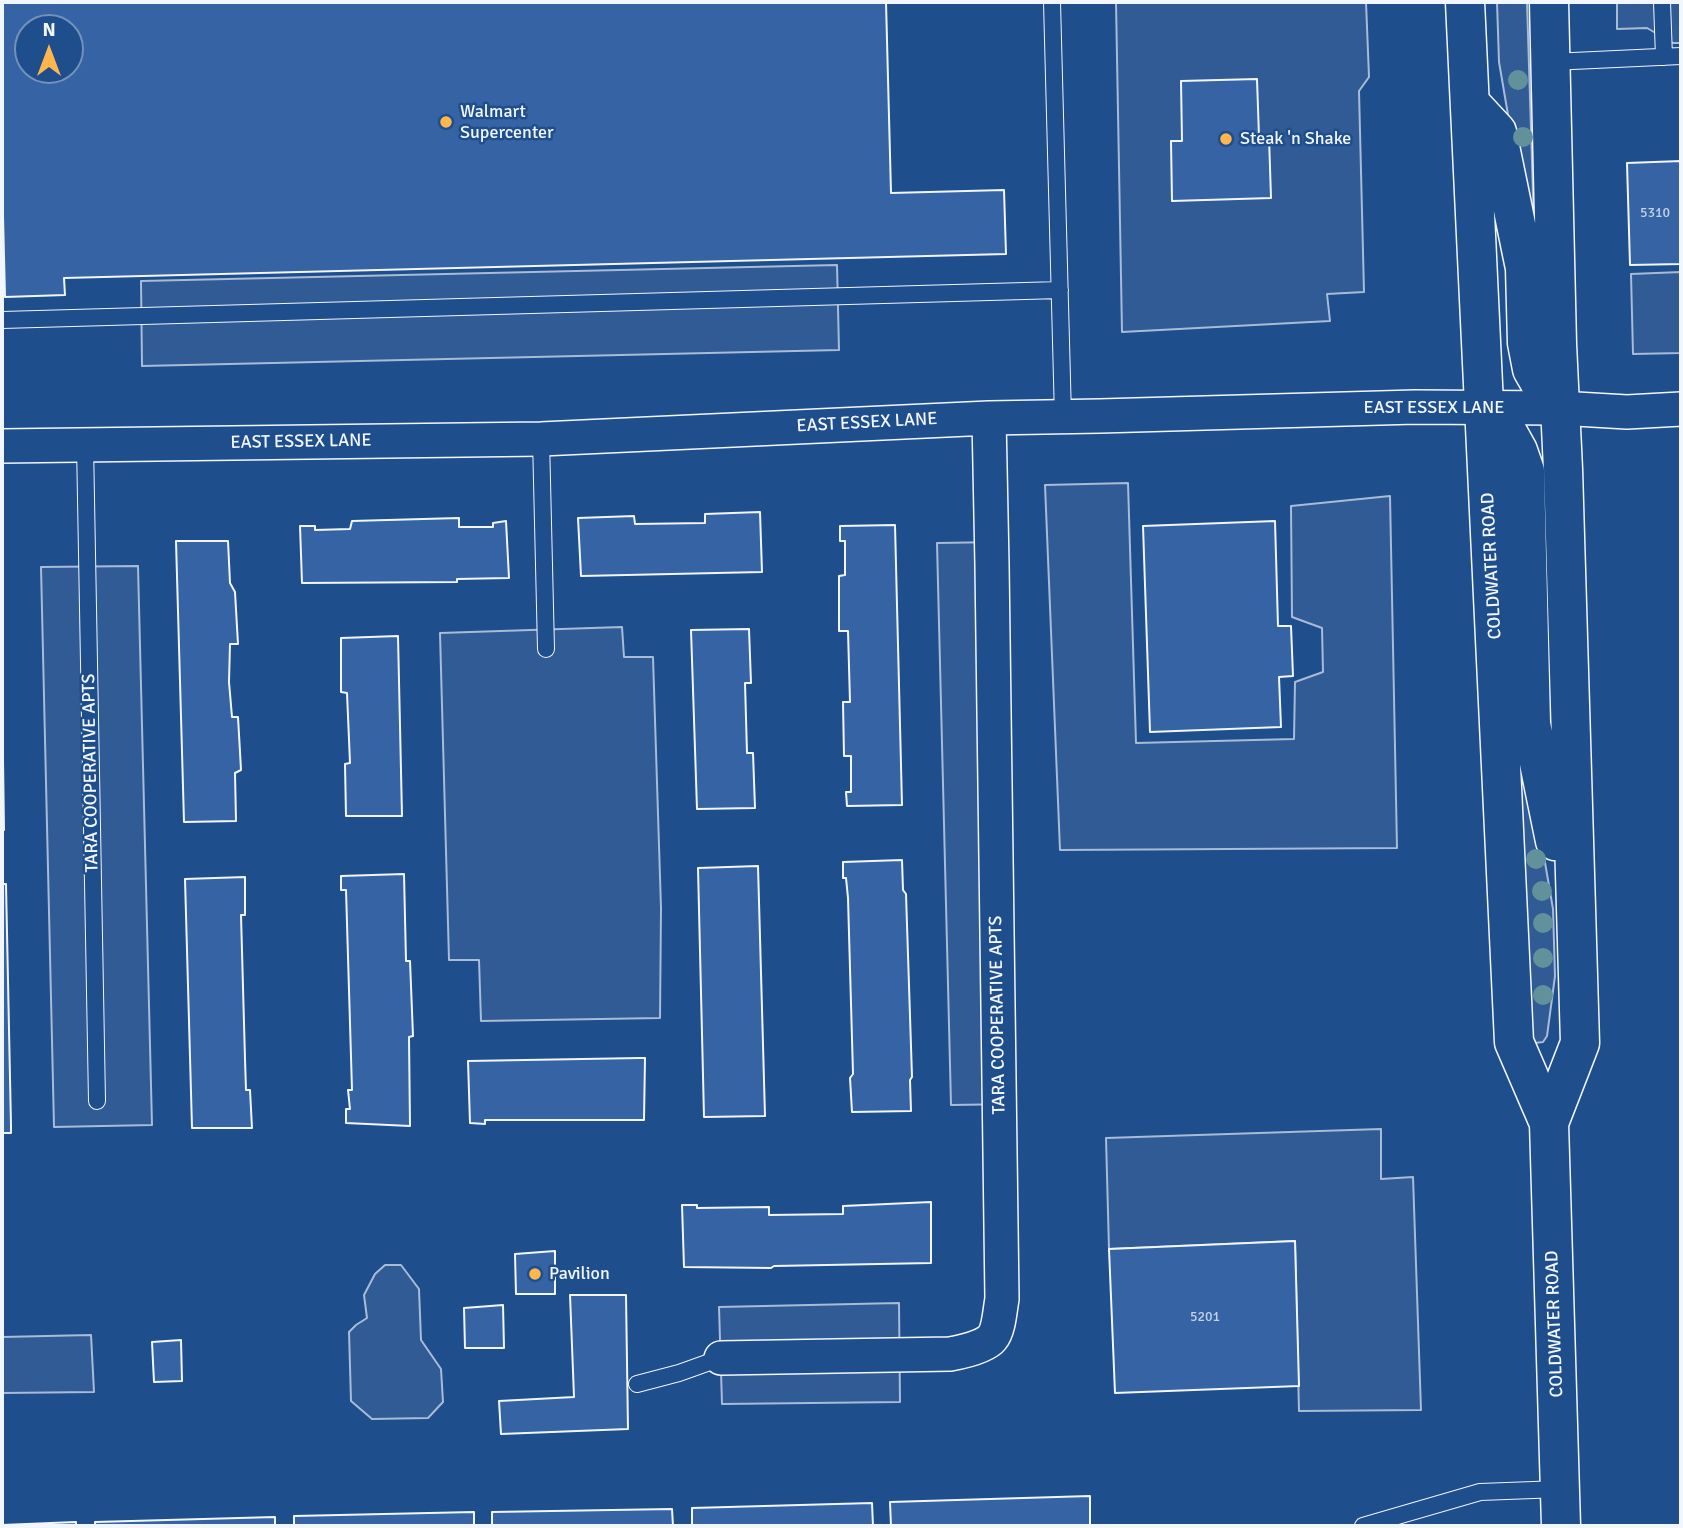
<!DOCTYPE html>
<html>
<head>
<meta charset="utf-8">
<style>
	body { margin:0 }
	#map { position:relative; width:1683px; height:1528px; overflow:hidden; background:#1f4e8c; font-family:Signika,sans-serif }
	canvas { display:block }
	.frame { position:absolute; inset:0; border:4px solid #f2f6ff; pointer-events:none }
	.north { position:absolute; left:14px; top:14px; width:70px; height:70px; box-sizing:border-box; background:#1f4e8c; border:2px solid #7391ba; border-radius:50%; rotate:0deg; font-size:19px; font-weight:700; line-height:28px; text-align:center; color:#f2f6ff }
	.north::after { content:''; display:block; margin:auto; width:24px; height:32px; background:#ffb74d; clip-path:polygon(50% 0,100% 100%,50% 72%,0 100%) }
</style>
</head>
<body>
<div id="map">
<canvas width="1683" height="1528"></canvas>
<div class="frame"></div>
<div class="north">N</div>
</div>
<script>
const context = document.querySelector('canvas').getContext('2d');
context.lineJoin = 'round';
function fillPath(path, color) {
  context.fillStyle = color;
  context.fill(path, 'evenodd');
}
function trace(path, color, width, dash) {
  context.strokeStyle = color;
  context.lineWidth = width;
  context.lineCap = dash ? 'butt' : 'round';
  context.setLineDash(dash || []);
  context.stroke(path);
}
function drawText(font, color, halo, rows, align = 'center') {
  context.font = font + ' Signika,sans-serif';
  context.lineWidth = 5;
  context.setLineDash([]);
  context.textBaseline = 'middle';
  context.strokeStyle = halo;
  context.fillStyle = color;
  for (const [text, x, y, turn = 0] of rows) {
    context.save();
    context.translate(x, y);
    context.rotate((+turn || 0) * Math.PI / 180);
    context.textAlign = isNaN(turn) ? turn : align;
    if (halo) context.strokeText(text, 0, 0);
    context.fillText(text, 0, 0);
    context.restore();
  }
}
const built = new Path2D(`
	M1116,2H1366L1369,77L1359,91L1364,292L1327,294L1330,321L1122,332Z
	M1497,2H1527L1534,226H1527L1499,62Z
	M1617,2H1681V43H1673L1647,28L1617,29Z
	M837,265L839,350L142,366L141,281Z
	M1681,272V353L1633,354L1631,274Z
	M1128,483L1136,743L1294,739L1295,682L1323,672L1322,628L1292,617L1291,506L1390,496L1397,848L1060,850L1045,485Z
	M999,542L1015,1104L951,1105L937,543Z
	M138,566L152,1125L54,1127L41,567Z
	M622,627L624,657H653L661,908L660,1018L481,1021L479,960H449L440,633Z
	M1527,758L1553,909L1555,976L1547,1036L1543,1042L1535,1043L1530,1040L1520,760Z
	M1381,1129V1179L1413,1177L1421,1410L1299,1411L1295,1241L1109,1249L1106,1138Z
	M385,1265H401L419,1289L421,1340L441,1369L443,1402L428,1418L372,1419L351,1401L349,1332L356,1325L367,1318L364,1295L375,1274Z
	M899,1303L900,1402L722,1404L719,1307Z
	M91,1335L94,1392L2,1393V1337Z`);
fillPath(built, '#305b95');
trace(built, '#a8bbd7', 2);
const building = new Path2D(`
	M2,2H886L891,193L1004,190L1006,254L64,278L65,295L5,297L2,175ZM28,28H70V70H28Z
	M1257,79L1259,137H1269L1271,198L1172,201L1171,141H1182L1181,81Z
	M1681,161V264L1630,265L1627,163Z
	M760,512L762,572L581,576L578,518L634,516L635,524L705,523V514Z
	M459,518V527H493V523L506,521L509,578L457,579V582L302,583L300,526H315V530L350,529L352,521Z
	M1275,521L1278,626H1291L1293,676L1279,677L1281,727L1150,732L1143,526Z
	M895,525L902,805L847,806L846,792H851V756H844L843,702H850L848,631H839V576L845,575V541H840V526Z
	M176,541H228L230,583L235,592L238,644H230L229,682L232,717H238L240,752L241,770L235,773L236,821L184,822Z
	M749,629L751,683H745L747,753H753L755,808L697,809L691,630Z
	M398,636L402,816H346L345,764L350,763L347,693L341,692V638Z
	M2,688L4,830H2Z
	M902,860L903,890L906,894L912,1077L910,1080L911,1111L852,1112L850,1078L853,1074L848,898L846,878H843V862Z
	M758,866L765,1116L704,1117L698,868Z
	M404,874L406,961H410L413,1036L409,1037L410,1126L346,1123V1109H350L348,1090H352L346,890H341V876Z
	M245,877V915H241L245,1059L246,1090H250L252,1128H192L185,879Z
	M2,884H6L11,1126V1133H2Z
	M640,1058H645L644,1120H485V1124L470,1123L468,1061Z
	M931,1202V1263L774,1266L771,1268L684,1267L682,1205H697V1208L769,1207V1215L843,1214V1206Z
	M1295,1241L1299,1386L1115,1393L1109,1249Z
	M555,1251V1294H516L515,1254Z
	M570,1295H626L628,1429L501,1434L499,1401L574,1397Z
	M503,1305L504,1348H465L464,1308Z
	M181,1340L182,1381L154,1382L152,1342Z
	M1090,1496V1526H891L890,1502Z
	M872,1503L873,1526H692V1508Z
	M672,1509L673,1526H492V1512Z
	M474,1512V1526H294V1516Z
	M275,1517V1526H95V1522Z
	M76,1522V1526H2V1525Z`);
fillPath(building, '#3563a3');
trace(building, '#f2f6ff', 2);
const service = new Path2D(`
	M1052,2L1063,417
	M1662,2L1664,57
	M1551,62L1681,56
	M2,320L1060,290
	M541,439L546,649
	M85,444L97,1101
	M637,1384L679,1373L721,1358
	M1363,1526L1480,1492L1560,1489`);
const minor = new Path2D(`
	M2,446L541,439L989,418L1100,416L1415,407L1559,408L1627,412L1681,409
	M721,1358L950,1354C961,1352 985,1347 992,1338C999,1330 1000,1309 1002,1299L992,565L989,418`);
const primary = new Path2D(`
	M1465,2L1514,1042L1549,1123L1561,1526
	M1470,103L1497,132L1525,268L1527,343L1532,369L1544,390L1557,405
	M1484,407L1503,424L1518,451L1525,471L1531,724L1555,841
	M1549,1123L1580,1043L1563,469L1557,344L1549,2`);
trace(service, '#f2f6ff', 18);
trace(minor, '#f2f6ff', 36);
trace(primary, '#f2f6ff', 41);
trace(service, '#1f4e8c', 16);
trace(minor, '#1f4e8c', 33);
trace(primary, '#1f4e8c', 38);
context.fillStyle = '#61919a';
for (const [x, y] of [
	[1518,80],
	[1523,137],
	[1536,859],
	[1542,891],
	[1543,923],
	[1543,958],
	[1543,995]
]) {
  context.beginPath();
  context.arc(x, y, 10, 0, 2 * Math.PI);
  context.fill();
}
for (const [x, y, r, color] of [
	[446,122,7,"#ffb74d"],
	[1226,139,7,"#ffb74d"],
	[535,1274,7,"#ffb74d"]
]) {
  const dot = new Path2D();
  dot.arc(x, y, r, 0, 2 * Math.PI);
  context.fillStyle = color;
  context.fill(dot);
  trace(dot, '#1f4e8c', 2.5);
}
drawText('14px', '#c3d1e8', null, [
	["5310",1655,213],
	["5201",1205,1317]
]);
drawText('18px', '#f2f6ff', '#1f4e8c', [
	["Walmart",460,112],
	["Supercenter",460,133],
	["Steak 'n Shake",1240,139],
	["Pavilion",549,1274]
], 'left');
drawText('18px', '#f2f6ff', '#1f4e8c', [
	["EAST ESSEX LANE",1434,408],
	["EAST ESSEX LANE",867,423,-3],
	["EAST ESSEX LANE",301,442,-1],
	["COLDWATER ROAD",1492,566,-93],
	["TARA COOPERATIVE APTS",91,773,-91],
	["TARA COOPERATIVE APTS",998,1015,-91],
	["COLDWATER ROAD",1555,1324,-92]
]);
</script>
</body>
</html>
